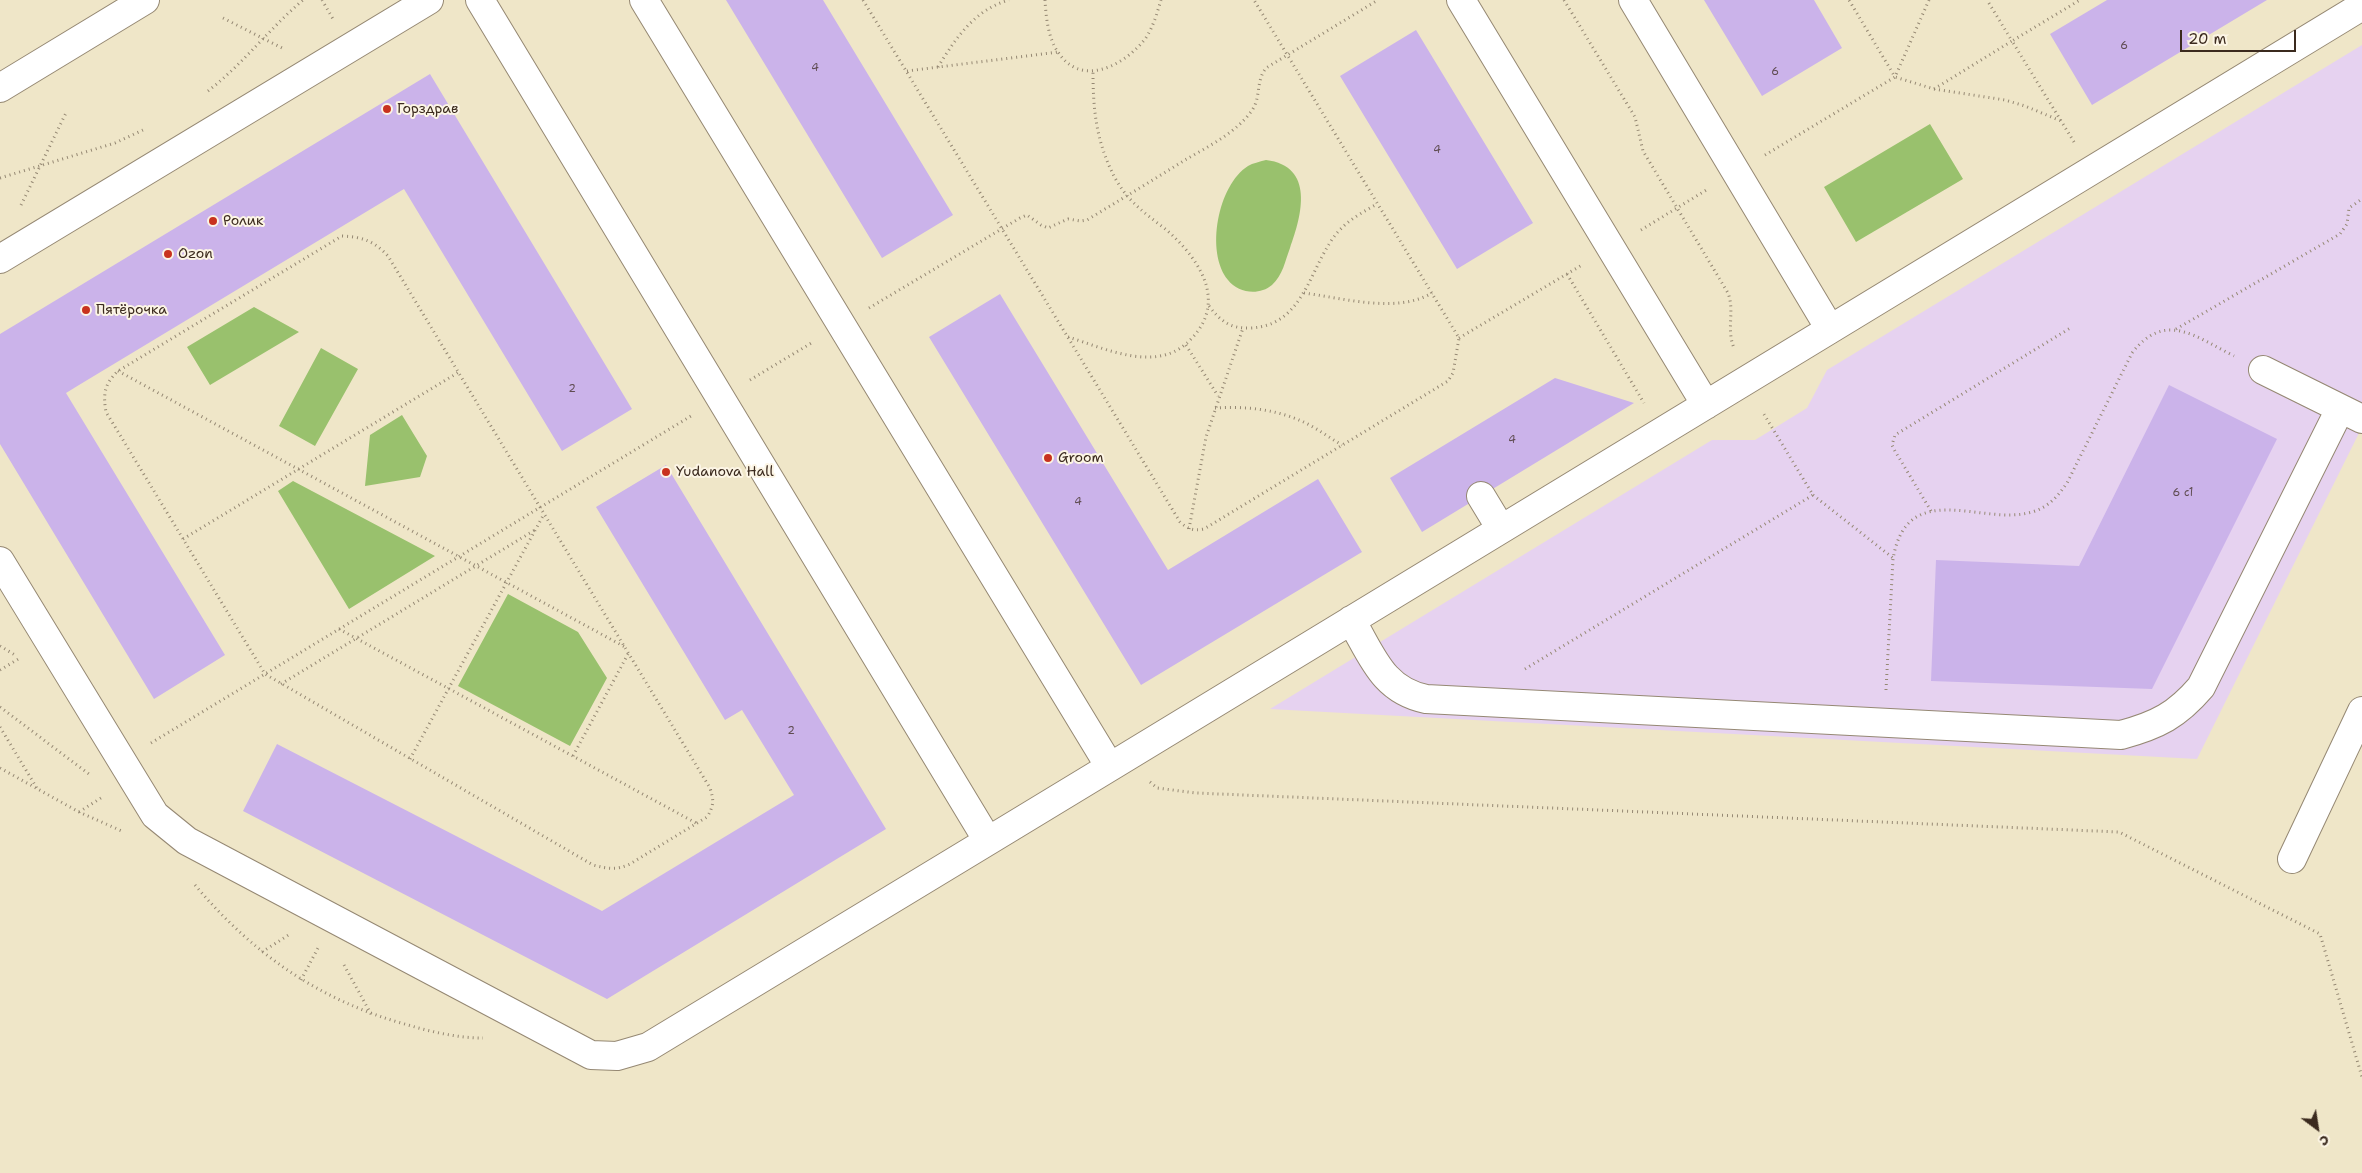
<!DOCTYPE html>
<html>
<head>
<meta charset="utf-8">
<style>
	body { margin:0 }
	#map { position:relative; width:2362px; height:1173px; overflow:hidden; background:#efe6c8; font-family:"Shantell Sans",sans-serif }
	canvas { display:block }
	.north { position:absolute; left:2292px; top:1103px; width:50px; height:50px; -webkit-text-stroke:4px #fcf5e5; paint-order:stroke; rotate:149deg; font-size:14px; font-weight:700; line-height:20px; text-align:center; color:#3b2a1e }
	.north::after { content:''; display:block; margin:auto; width:18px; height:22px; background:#3b2a1e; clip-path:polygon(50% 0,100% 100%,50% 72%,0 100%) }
	.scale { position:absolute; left:2180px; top:30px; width:116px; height:22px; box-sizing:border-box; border:2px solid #3b2a1e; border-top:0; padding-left:6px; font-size:15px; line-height:18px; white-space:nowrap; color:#3b2a1e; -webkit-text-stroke:4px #fcf5e5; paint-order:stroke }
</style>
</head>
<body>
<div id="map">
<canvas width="2362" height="1173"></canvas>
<div class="north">С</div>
<div class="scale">20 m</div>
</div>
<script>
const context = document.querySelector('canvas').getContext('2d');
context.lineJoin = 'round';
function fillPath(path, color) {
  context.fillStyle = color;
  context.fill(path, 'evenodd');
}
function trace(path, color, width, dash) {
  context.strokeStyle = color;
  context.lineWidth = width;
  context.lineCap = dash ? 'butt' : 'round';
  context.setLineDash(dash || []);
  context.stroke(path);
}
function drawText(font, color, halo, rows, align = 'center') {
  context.font = font + ' "Shantell Sans",sans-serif';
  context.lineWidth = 4;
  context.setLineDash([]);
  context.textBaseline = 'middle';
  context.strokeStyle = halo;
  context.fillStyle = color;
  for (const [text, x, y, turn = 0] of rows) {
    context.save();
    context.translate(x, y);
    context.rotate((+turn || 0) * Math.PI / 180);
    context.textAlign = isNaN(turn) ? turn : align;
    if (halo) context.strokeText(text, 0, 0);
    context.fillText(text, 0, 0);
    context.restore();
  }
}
fillPath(new Path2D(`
	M2362,45V427L2197,759L1270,709L1712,440H1755L1773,429L1807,408L1827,370Z`), '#e6d2f0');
fillPath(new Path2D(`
	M1930,124L1963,179L1856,242L1824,187Z
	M1266,160C1315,166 1302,215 1290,248C1285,261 1283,275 1272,285C1259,296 1238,293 1228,280C1205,252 1218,185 1248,166C1253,163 1259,162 1266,160Z
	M254,307L299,332L210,385L187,347Z
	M321,348L358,369L315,446L279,426Z
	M402,415L427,456L420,477L365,486L370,435Z
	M293,481L435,556L349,609L278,491Z
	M508,594L578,632L607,678L570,746L458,686Z`), '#99c16d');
fillPath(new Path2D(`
	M726,0H823L953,215L882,258Z
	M1704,0H1814L1842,48L1762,96Z
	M2107,0H2267L2092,105L2050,34Z
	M1416,30L1533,223L1457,269L1340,76Z
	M430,74L632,409L562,451L404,189L79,385L66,393L225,655L154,699L0,444V334Z
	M1000,294L1168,570L1318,479L1362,552L1141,685L929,337Z
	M1555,378L1634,403L1422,532L1390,478Z
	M2169,385L2277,439L2152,689L1931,681L1936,560L2079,566Z
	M666,465L886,829L607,999L243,811L277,744L602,911L794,795L742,710L725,720L596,507Z`), '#cbb3ea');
const minor = new Path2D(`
	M644,0L1110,767L2362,6
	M1461,0L1706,405
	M1633,0L1830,329
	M0,88L145,0
	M0,259L429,0
	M2263,370L2362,419
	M1481,496L1501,529
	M0,561L155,815L187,841L591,1055L617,1056L648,1047L988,841L480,0
	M1351,620C1372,655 1382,690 1426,699L2121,735C2158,725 2177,715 2201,687L2340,409
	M988,841L1110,767
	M2292,859L2362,711`);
trace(minor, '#958873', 30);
trace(new Path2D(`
	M322,0L333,19
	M863,0L1180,522C1188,529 1193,531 1204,529L1448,381L1453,373L1459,338L1254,0
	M1045,0C1046,17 1048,38 1058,52C1081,88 1124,66 1145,39C1153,28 1157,13 1161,0
	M1564,0L1635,117L1643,151L1728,293C1735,311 1726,329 1734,348
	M1929,0L1895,77L1934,89L2005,100L2025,106L2061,121
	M223,18L282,48
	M938,67C956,38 974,10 1009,0
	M907,71L1058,52
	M1934,89L2012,41L1987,0
	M208,91C243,64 270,28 303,0
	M2074,142L2012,41L2080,0
	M1765,155L1895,77L1849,0
	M0,178L115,143L143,130
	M21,205L66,113
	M1641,230L1708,189
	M342,236C363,237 374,241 388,256L710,788C714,800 714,806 707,817L630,864C617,870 608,869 593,865L265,674L106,412C103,395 104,384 118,371Z
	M1567,274L1644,403
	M1304,293C1343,298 1397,314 1432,293
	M1209,306C1220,321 1231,329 1250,328C1305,326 1309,267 1337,233C1348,220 1363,212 1377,204
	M869,308L1020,218L1027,215L1041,225L1048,228L1068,219L1081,221L1087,220C1120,200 1153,180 1185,160C1207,147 1234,134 1250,113C1262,99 1255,82 1266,68L1378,0
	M2176,329L2340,234L2347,224L2349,208L2362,199
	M1068,337C1107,349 1159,375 1192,338C1226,302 1201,262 1171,234C1160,224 1147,216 1136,205C1126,196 1117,183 1112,172C1096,139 1093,108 1093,72
	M1459,338L1582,265
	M1186,345L1218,396
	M118,371L625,647
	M750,380L813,342
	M1215,408C1243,406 1273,409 1299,420C1314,426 1328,437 1342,445
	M1813,495L1893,558
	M1931,511L1895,451L1892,445L1895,435L2072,327
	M1189,529L1206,437L1243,328
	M183,539L459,372
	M339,629L696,823
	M0,646L15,655
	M1525,669L1813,495L1762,411
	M0,670L20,658
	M281,684L535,530
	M1886,690L1893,559C1907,476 1983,527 2032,512C2049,507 2058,496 2067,483L2132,353C2165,310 2196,337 2234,356
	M0,707L89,774
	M0,727L38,790
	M151,743L691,416
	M573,756L628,654
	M410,759L544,514
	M0,768L79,812L124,832
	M1150,782L1157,788L1196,793L2119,832L2320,934L2362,1077
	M79,812L104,796
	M195,885C253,954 320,1001 408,1025C432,1032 458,1038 483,1038
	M262,952L290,934
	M344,965L371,1014
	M301,980L318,948`), '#958873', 3, [1, 4]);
trace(minor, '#fff', 28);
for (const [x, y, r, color] of [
	[387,109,5,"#c8321e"],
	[213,221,5,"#c8321e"],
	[168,254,5,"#c8321e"],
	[86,310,5,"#c8321e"],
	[1048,458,5,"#c8321e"],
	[666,472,5,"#c8321e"]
]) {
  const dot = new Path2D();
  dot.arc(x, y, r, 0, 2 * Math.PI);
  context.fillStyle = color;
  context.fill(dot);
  trace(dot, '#fcf5e5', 2);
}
drawText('11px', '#5f4c51', null, [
	["6",2124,46],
	["4",815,68],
	["6",1775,72],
	["4",1437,150],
	["2",572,389],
	["4",1512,440],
	["6 c1",2183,493],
	["4",1078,502],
	["2",791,731]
]);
drawText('14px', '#3b2a1e', '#fcf5e5', [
	["Горздрав",397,109],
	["Ролик",223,221],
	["Ozon",178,254],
	["Пятёрочка",96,310],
	["Groom",1058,458],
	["Yudanova Hall",676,472]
], 'left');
</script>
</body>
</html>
